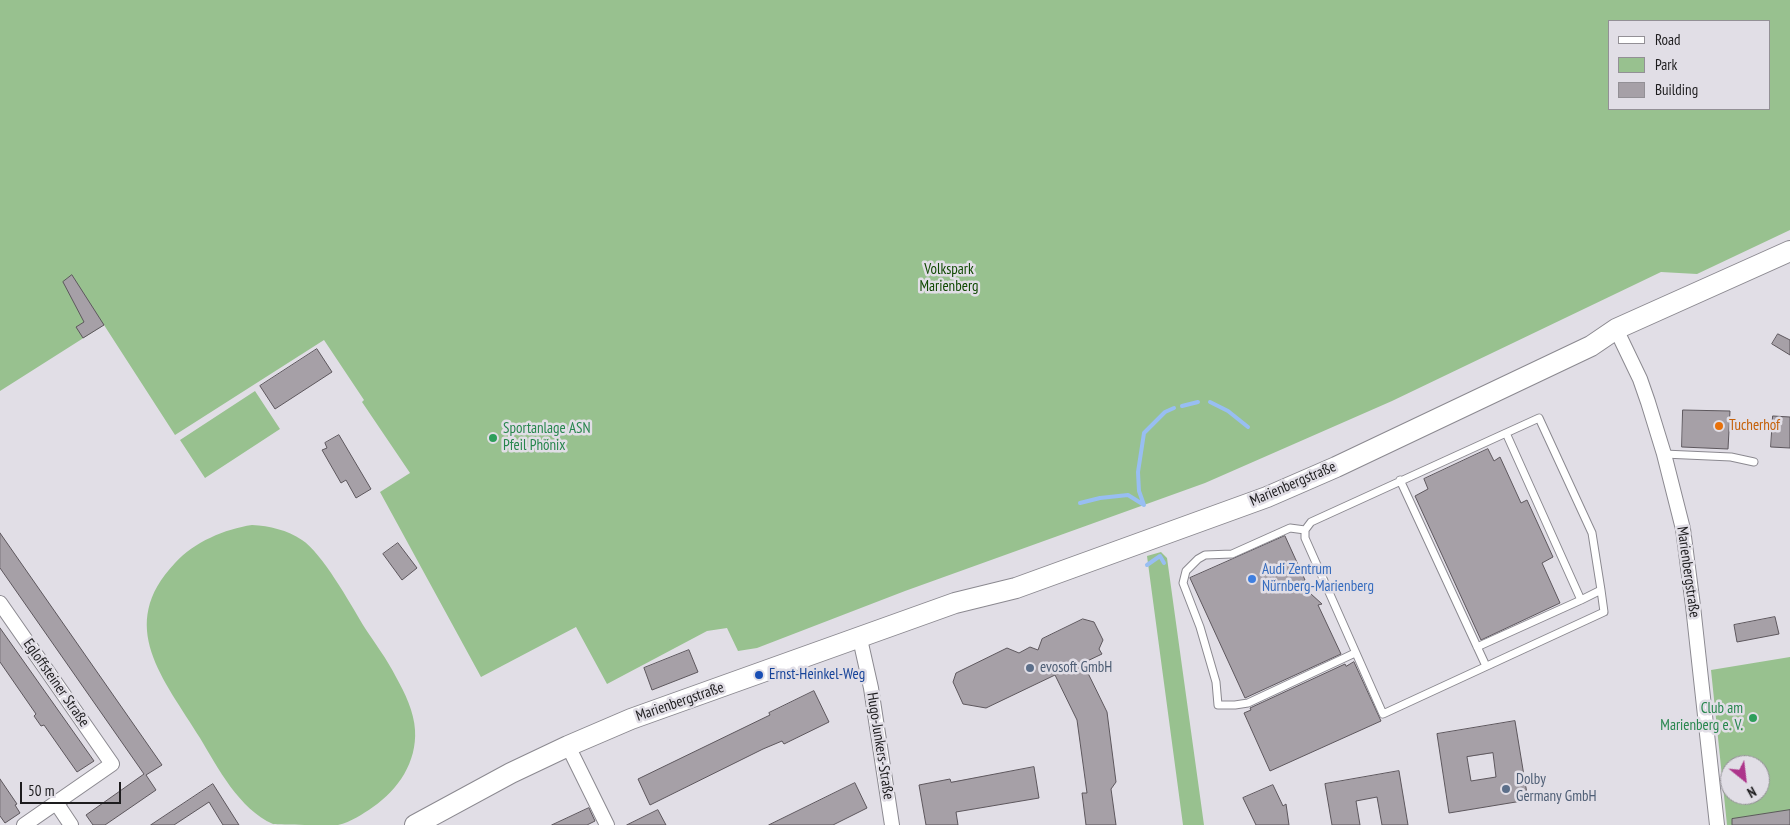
<!DOCTYPE html>
<html>
<head>
<meta charset="utf-8">
<style>
	body { margin:0 }
	#map { position:relative; width:1790px; height:825px; overflow:hidden; background:#e1dee6; font-family:"PT Sans Narrow",sans-serif }
	canvas { display:block }
	.legend { position:absolute; left:1608px; top:20px; width:162px; height:90px; box-sizing:border-box; background:#e1dee6; border:1px solid #939096; margin:0; padding:6px 9px; list-style:none; font-size:15px; color:#1d1c1e }
	.legend li { display:flex; align-items:center; gap:10px; height:25px }
	.legend b { width:25px; border:1px solid #939096 }
	.north { position:absolute; left:1720px; top:755px; width:50px; height:50px; box-sizing:border-box; background:#e1dee6; border:1px solid #939096; border-radius:50%; rotate:151deg; font-size:14px; font-weight:700; line-height:20px; text-align:center; color:#1d1c1e }
	.north::after { content:''; display:block; margin:auto; width:18px; height:22px; background:#ad358b; clip-path:polygon(50% 0,100% 100%,50% 72%,0 100%) }
	.scale { position:absolute; left:20px; top:782px; width:101px; height:22px; box-sizing:border-box; border:2px solid #1d1c1e; border-top:0; padding-left:6px; font-size:15px; line-height:18px; white-space:nowrap; color:#1d1c1e; -webkit-text-stroke:4px #e1dee6; paint-order:stroke }
</style>
</head>
<body>
<div id="map">
<canvas width="1790" height="825"></canvas>
<ul class="legend">
<li><b style="height:6px;background:#fff"></b>Road</li>
<li><b style="height:14px;background:#98c18f"></b>Park</li>
<li><b style="height:14px;background:#a6a0a7"></b>Building</li>
</ul>
<div class="north">N</div>
<div class="scale">50 m</div>
</div>
<script>
const context = document.querySelector('canvas').getContext('2d');
context.lineJoin = 'round';
function fillPath(path, color) {
  context.fillStyle = color;
  context.fill(path, 'evenodd');
}
function trace(path, color, width, dash) {
  context.strokeStyle = color;
  context.lineWidth = width;
  context.lineCap = dash ? 'butt' : 'round';
  context.setLineDash(dash || []);
  context.stroke(path);
}
function drawText(font, color, halo, rows, align = 'center') {
  context.font = font + ' "PT Sans Narrow",sans-serif';
  context.lineWidth = 5;
  context.setLineDash([]);
  context.textBaseline = 'middle';
  context.strokeStyle = halo;
  context.fillStyle = color;
  for (const [text, x, y, turn = 0] of rows) {
    context.save();
    context.translate(x, y);
    context.rotate((+turn || 0) * Math.PI / 180);
    context.textAlign = isNaN(turn) ? turn : align;
    if (halo) context.strokeText(text, 0, 0);
    context.fillText(text, 0, 0);
    context.restore();
  }
}
fillPath(new Path2D(`
	M0,0H1790V230L1697,274L1661,272L1392,401L1205,483L905,591L757,648L738,651L727,628L707,631L607,684L576,627L481,677L380,492L410,473L362,402L364,400L324,340L175,435L104,325L0,391ZM1609,21H1769V109H1609Z
	M255,391L280,429L205,478L180,440Z
	M252,525C270,526 287,530 302,540C322,553 350,603 363,625C374,642 387,659 396,677C405,693 414,712 415,730C417,762 398,790 373,807C363,814 351,822 338,825C329,825 280,825 273,824C239,809 218,768 200,738C164,679 115,626 175,563C194,542 225,529 252,525Z
	M1161,552L1167,558L1204,825H1183L1147,556Z
	M1790,657V825H1727L1711,670ZM1730,765H1760V795H1730Z`), '#98c18f');
trace(new Path2D(`
	M1210,402L1228,411L1248,427
	M1182,406L1198,402
	M1080,503L1100,498L1128,495L1144,505
	M1144,505L1139,491L1138,472L1144,433L1165,412L1174,408
	M1147,565L1160,556L1164,563`), '#98bef2', 4);
const building = new Path2D(`
	M72,275L104,325L83,338L76,327L84,322L63,282Z
	M1778,334L1790,340V355L1772,344Z
	M317,349L332,372L275,409L260,386Z
	M1683,410L1730,411L1728,449L1682,447Z
	M1773,416L1790,417V448L1771,447Z
	M339,435L371,489L356,498L346,480L341,483L322,450L327,448L325,443Z
	M1488,449L1494,461L1500,457L1521,503L1527,500L1553,557L1542,563L1560,603L1481,640L1415,496L1428,489L1424,479Z
	M0,533L162,765L146,775L156,790L105,825H93L86,815L144,774L0,568Z
	M1285,536L1305,580L1299,583L1322,604L1318,605L1341,654L1245,698L1190,578Z
	M398,543L417,568L402,580L383,554Z
	M1775,617L1779,634L1737,642L1734,625Z
	M1083,619L1094,622L1103,640L1099,649L1102,654L1083,663L1107,712L1116,782L1111,789L1116,825H1086L1082,793H1087L1077,720L1055,675L986,708L963,704L953,682L956,673L1007,648L1019,653L1030,647L1038,650L1042,639Z
	M0,628L94,761L77,772L44,725L41,726L34,716L36,714L0,662Z
	M689,650L698,672L652,690L644,668Z
	M1354,662L1381,721L1270,771L1244,713L1251,710L1250,708L1345,664L1346,666Z
	M814,691L829,722L784,744L782,741L763,749L650,805L638,779L770,715L769,713Z
	M1515,721L1528,800L1449,813L1437,734ZM1493,753L1496,777L1471,781L1467,757Z
	M1034,767L1039,798L956,812L958,825H926L919,785L950,779L951,782Z
	M1399,771L1408,825H1382L1377,797L1356,801L1360,825H1332L1325,784Z
	M0,779L17,804L15,805L20,813L5,823L0,816Z
	M855,783L867,808L833,825H769Z
	M213,784L239,825H223L209,802L174,825H151Z
	M1273,785L1283,806L1286,804L1289,825H1256L1243,798Z
	M589,808L595,821L587,825H552Z
	M658,810L666,825H627Z
	M1790,810V825H1732V819Z`);
fillPath(building, '#a6a0a7');
trace(building, '#5d575d', 1);
const lane = new Path2D(`
	M1506,433L1539,418L1592,533L1601,590L1581,600L1506,433L1311,522L1305,530V538L1383,714L1604,612L1601,590
	M1664,454L1731,457L1754,462
	M1400,480L1486,666
	M1305,530L1290,528L1232,554L1205,555L1198,559L1186,571L1183,583L1200,627L1216,682L1218,705H1235L1248,703L1355,653
	M1477,647L1581,600`);
const street = new Path2D(`
	M1616,329L1640,379L1648,402L1664,454L1683,529L1693,606L1717,825
	M0,603L112,764L24,825
	M860,639L871,688L892,825
	M568,746L607,825
	M57,804L71,825`);
const secondary = new Path2D(`
	M415,825L511,773L568,746L631,719L955,603L1016,588L1267,497L1336,467L1591,346L1616,329L1790,251`);
trace(lane, '#8b8990', 9);
trace(street, '#8b8990', 16);
trace(secondary, '#8b8990', 22);
trace(lane, '#fff', 7);
trace(street, '#fff', 14);
trace(secondary, '#fff', 20);
for (const [x, y, r, color] of [
	[1719,426,5,"#e8710a"],
	[493,438,5,"#2e9e5b"],
	[1252,579,5,"#3f7fe0"],
	[1030,668,5,"#5c6f8a"],
	[759,675,5,"#1a4fb4"],
	[1753,718,5,"#2e9e5b"],
	[1506,789,5,"#5c6f8a"]
]) {
  const dot = new Path2D();
  dot.arc(x, y, r, 0, 2 * Math.PI);
  context.fillStyle = color;
  context.fill(dot);
  trace(dot, '#e1dee6', 2);
}
drawText('15px', '#0f4800', '#e1dee6', [
	["Volkspark",949,270],
	["Marienberg",949,287]
]);
drawText('15px', '#c56008', '#e1dee6', [
	["Tucherhof",1729,426]
], 'left');
drawText('15px', '#27864d', '#e1dee6', [
	["Sportanlage ASN",503,429],
	["Pfeil Phönix",503,446],
	["Club am",1743,709,"right"],
	["Marienberg e. V.",1743,726,"right"]
], 'left');
drawText('15px', '#1d1c1e', '#e1dee6', [
	["Marienbergstraße",1293,484,-23],
	["Marienbergstraße",1688,572,82],
	["Egloffsteiner Straße",56,683,55],
	["Marienbergstraße",680,702,-19],
	["Hugo-Junkers-Straße",880,746,81]
]);
drawText('15px', '#366cbe', '#e1dee6', [
	["Audi Zentrum",1262,570],
	["Nürnberg-Marienberg",1262,587]
], 'left');
drawText('15px', '#4e5e75', '#e1dee6', [
	["evosoft GmbH",1040,668],
	["Dolby",1516,780],
	["Germany GmbH",1516,797]
], 'left');
drawText('15px', '#164399', '#e1dee6', [
	["Ernst-Heinkel-Weg",769,675]
], 'left');
</script>
</body>
</html>
